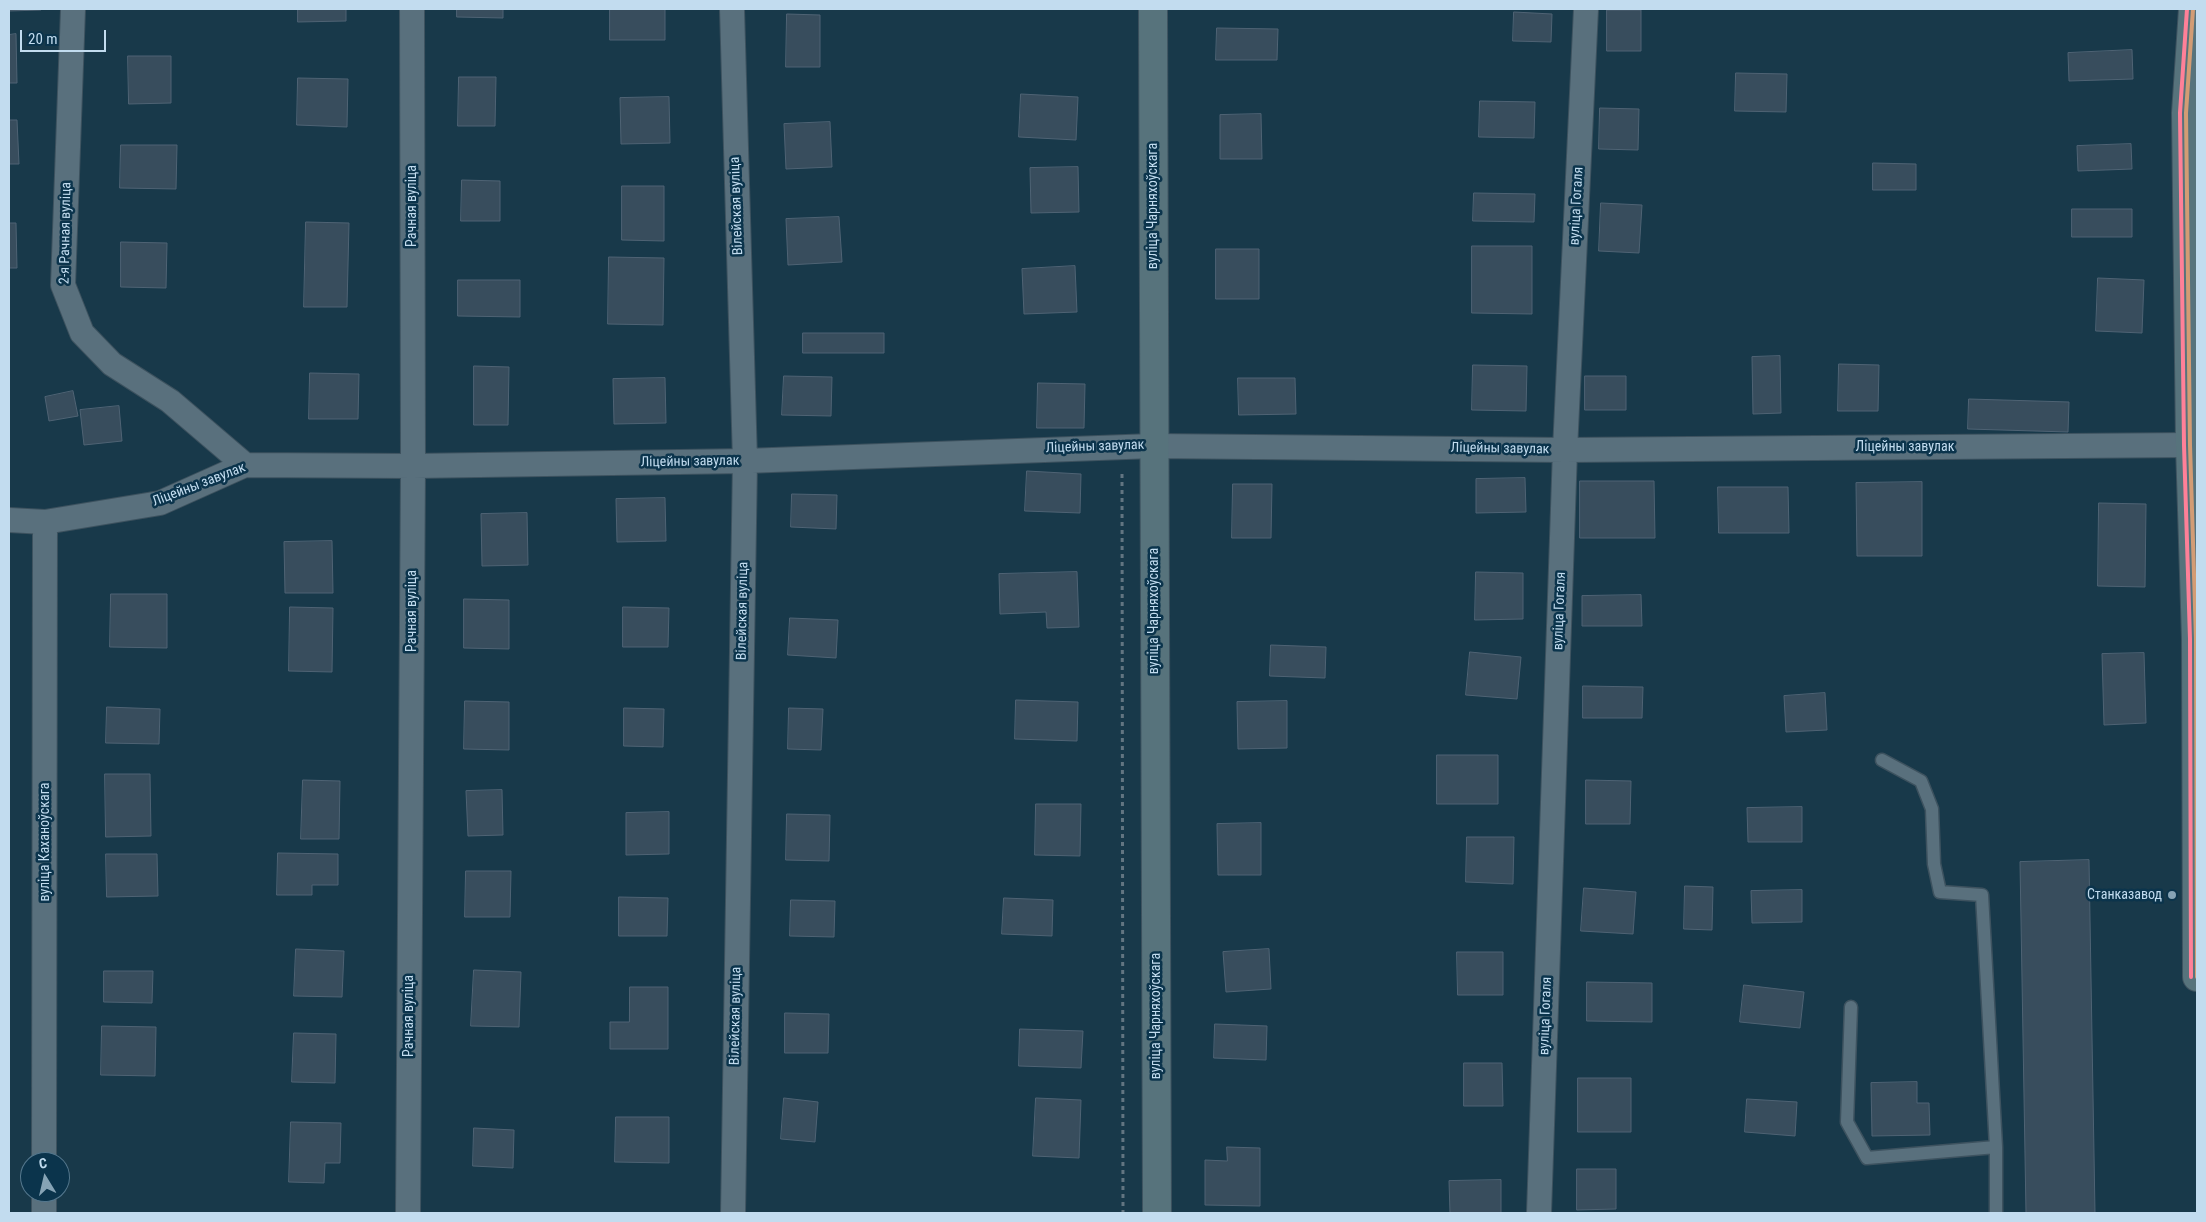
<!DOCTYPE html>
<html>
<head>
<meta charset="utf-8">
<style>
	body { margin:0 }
	#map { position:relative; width:2206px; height:1222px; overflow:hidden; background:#18394a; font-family:"Roboto Condensed",sans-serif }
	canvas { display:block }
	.frame { position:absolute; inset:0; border:10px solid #c2dcef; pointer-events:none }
	.north { position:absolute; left:20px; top:1152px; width:50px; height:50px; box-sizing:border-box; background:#0b344c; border:1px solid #54778d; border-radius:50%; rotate:351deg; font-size:14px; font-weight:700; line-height:20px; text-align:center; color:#c2dcef }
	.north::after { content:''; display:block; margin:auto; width:18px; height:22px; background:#86a3b5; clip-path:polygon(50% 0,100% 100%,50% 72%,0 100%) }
	.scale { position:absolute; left:20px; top:30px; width:86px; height:22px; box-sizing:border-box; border:2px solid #c2dcef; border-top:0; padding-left:6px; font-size:15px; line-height:18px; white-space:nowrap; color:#c2dcef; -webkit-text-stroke:4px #0b344c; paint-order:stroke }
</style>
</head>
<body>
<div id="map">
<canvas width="2206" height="1222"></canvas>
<div class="frame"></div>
<div class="north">С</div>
<div class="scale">20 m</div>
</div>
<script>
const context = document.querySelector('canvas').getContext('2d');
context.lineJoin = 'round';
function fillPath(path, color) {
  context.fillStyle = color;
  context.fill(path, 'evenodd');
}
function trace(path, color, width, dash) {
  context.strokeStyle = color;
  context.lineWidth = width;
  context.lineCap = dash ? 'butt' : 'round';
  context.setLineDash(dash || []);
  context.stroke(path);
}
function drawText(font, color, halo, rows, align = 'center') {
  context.font = font + ' "Roboto Condensed",sans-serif';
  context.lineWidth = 5;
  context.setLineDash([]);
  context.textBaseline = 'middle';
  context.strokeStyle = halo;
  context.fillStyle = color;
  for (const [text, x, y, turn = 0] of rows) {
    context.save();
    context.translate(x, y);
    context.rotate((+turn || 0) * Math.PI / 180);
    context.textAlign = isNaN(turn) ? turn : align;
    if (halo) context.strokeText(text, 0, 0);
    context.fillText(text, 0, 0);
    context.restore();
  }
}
const building = new Path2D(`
	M9,9H41V10L9,11Z
	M298,9H346V21L298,22Z
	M457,9H503V18L457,17Z
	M610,9H665V40H610Z
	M1607,10H1641V51H1607Z
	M1514,12L1552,14L1551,42L1513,41Z
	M787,14L820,15V67H786Z
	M1217,28L1278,29L1277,60H1216Z
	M16,34L17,83H9V35Z
	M2132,50L2133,79L2069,81L2068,53Z
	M128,56H171V103L129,104Z
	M1736,73L1787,74L1786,112L1735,111Z
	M459,77H496L495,126H458Z
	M298,78L348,79L347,127L297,125Z
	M1021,94L1078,97L1076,140L1019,137Z
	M669,97L670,143L621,144L620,98Z
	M1480,101L1535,102L1534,138L1479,137Z
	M1600,108L1639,109L1638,150L1599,149Z
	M1261,114L1262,159H1220V115Z
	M9,120H17L19,164H9Z
	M830,122L832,167L786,169L784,124Z
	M2131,144L2132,169L2078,171L2077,146Z
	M121,145H177L176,189L120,188Z
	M1873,163L1916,164V190H1873Z
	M1078,167L1079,212L1031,213L1030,168Z
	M462,180L500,181V221H461Z
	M622,186H664V241L622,240Z
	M1474,193L1535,194L1534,222L1473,221Z
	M1601,203L1642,205L1639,253L1599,251Z
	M2072,209H2132V237H2072Z
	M839,217L842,262L788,265L786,219Z
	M306,222L349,223L347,307H304Z
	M9,223H16L17,268H9Z
	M121,242L167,243L166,288L121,287Z
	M1472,246H1532V314L1472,313Z
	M1216,249H1259V299H1216Z
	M609,257L664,258L663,325L608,324Z
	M1075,266L1077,312L1024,314L1022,269Z
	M2098,278L2144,280L2142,333L2096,331Z
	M458,280H520V317L458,316Z
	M803,333H884V353H803Z
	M1780,356L1781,413L1753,414L1752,357Z
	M1839,364L1879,365L1878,411H1838Z
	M1473,365L1527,366L1526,411L1472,410Z
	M474,366L509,367L508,425H474Z
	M310,373L359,374L358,419H309Z
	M784,376L832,377L831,416L782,415Z
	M1585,376H1626V410H1585Z
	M665,378L666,423L614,424L613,379Z
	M1238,378H1295L1296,414L1239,415Z
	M1038,383L1085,384L1084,428H1037Z
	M73,391L78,416L49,421L45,397Z
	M1969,399L2069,402L2068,432L1968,429Z
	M119,406L122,441L84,445L80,410Z
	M1027,471L1081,474L1080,513L1025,511Z
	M1525,478L1526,512L1476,513V479Z
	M1580,481H1654L1655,538H1580Z
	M1922,482V556H1857L1856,483Z
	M1233,484H1272L1271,538H1232Z
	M1718,487H1788L1789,533H1719Z
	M792,494L837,495L836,529L791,527Z
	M665,498L666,541L617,542L616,499Z
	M2099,503L2146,504L2145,587L2098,586Z
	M527,513L528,565L482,566L481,514Z
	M332,541L333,593H285L284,542Z
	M1077,572L1079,627L1047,628L1046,612L1000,614L999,574Z
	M1476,572L1523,573V619L1475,620Z
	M111,594H167V648L110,647Z
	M1641,595L1642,626H1582V596Z
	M464,599L509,600V649L464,648Z
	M290,607L333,608L332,672L289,671Z
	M623,607L669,608L668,647H623Z
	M790,618L838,620L836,658L788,655Z
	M1271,645L1326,647L1325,678L1270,676Z
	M1470,652L1521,657L1517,699L1466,695Z
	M2144,653L2146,723L2104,725L2102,654Z
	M1583,686L1643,687L1642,718H1583Z
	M1825,693L1827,730L1786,732L1784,696Z
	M1016,700L1078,702L1077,741L1015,739Z
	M465,701L509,702V750L464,749Z
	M1287,701V748L1238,749L1237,702Z
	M107,707L160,709L159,744L106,743Z
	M624,708L664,709L663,747L624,746Z
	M789,708L823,709L821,750L788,749Z
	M1437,755H1498V804H1437Z
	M105,774H150L151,836L106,837Z
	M303,780L340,781L339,839H301Z
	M1586,780L1631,781L1630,824H1586Z
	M502,790L503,835L468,836L466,791Z
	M1036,804H1081L1080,856L1035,855Z
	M1802,807V842H1748L1747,808Z
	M669,812V854L626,855V813Z
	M787,814L830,815L829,861L786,860Z
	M1261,823V875H1218L1217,824Z
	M1467,837H1514L1513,884L1466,882Z
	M278,853L338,854V885H312V895H277Z
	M106,854H157L158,896L107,897Z
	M2089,860L2095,1213H2026L2020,862Z
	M466,871H511L510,917H465Z
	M1685,886L1713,887L1712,930L1684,929Z
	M1584,888L1636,892L1633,934L1581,931Z
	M1802,890V922L1752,923L1751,891Z
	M619,897L668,898L667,936H619Z
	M1004,898L1053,900L1052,936L1002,934Z
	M791,900L835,901L834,937L790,936Z
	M296,949L344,951L342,997L294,996Z
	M1269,949L1271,989L1226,992L1223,952Z
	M1457,952H1503V995H1458Z
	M474,970L521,972L519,1027L471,1026Z
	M104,971H153L152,1003L104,1002Z
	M1587,982L1652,983V1022L1587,1021Z
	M1744,985L1804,992L1800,1028L1740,1022Z
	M630,987H668V1049H610V1022H629Z
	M785,1013L829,1014L828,1053H785Z
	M1215,1024L1267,1026L1266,1060L1214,1058Z
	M102,1026L156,1027L155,1076L101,1075Z
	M1020,1029L1083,1031L1081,1068L1019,1066Z
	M294,1033L336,1034L335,1083L292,1082Z
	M1464,1063H1502L1503,1106H1464Z
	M1578,1078H1631V1132H1578Z
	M1917,1082V1103H1929L1930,1135L1872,1136L1871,1083Z
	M784,1098L818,1102L815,1142L781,1139Z
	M1036,1098L1081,1100L1079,1158L1033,1156Z
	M1747,1099L1797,1102L1795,1136L1745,1132Z
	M616,1117H669V1163L615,1162Z
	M291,1122L341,1123L340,1163H325L324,1183L289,1182Z
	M474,1128L514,1130L513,1168L473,1166Z
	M1227,1147L1260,1148V1206L1205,1205V1160L1227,1161Z
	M1577,1169H1616V1209L1577,1210Z
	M1501,1180V1213H1450L1449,1181Z`);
fillPath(building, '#384d5d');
trace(building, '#4f6374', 1);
const service = new Path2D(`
	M1882,760L1921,781L1932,809L1934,864L1940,892L1982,895L1996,1147V1213
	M1851,1007L1847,1122L1867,1158L1996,1147`);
const minor = new Path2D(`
	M73,9L63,285L82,333L112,364L170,401L245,465
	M732,9L745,461L733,1213
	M9,520L45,522L160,503L245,465L413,466L745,461L1153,446L1565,450L2190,445
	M44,1162L45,522
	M44,1213V1192
	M408,1213L413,466L412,9
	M1539,1213L1565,450L1586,9`);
const primary = new Path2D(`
	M1153,9L1157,1213
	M2193,9L2186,113L2190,445L2196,639L2197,977`);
trace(service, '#3d525f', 15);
trace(minor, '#3d525f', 26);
trace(primary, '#3d525f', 30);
trace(new Path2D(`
	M1122,474L1123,1213`), '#627581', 3, [4, 4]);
trace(service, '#59707d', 12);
trace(minor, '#59707d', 24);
trace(primary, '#57737c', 28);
trace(new Path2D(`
	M2193,9L2186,113L2190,445L2196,639L2197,977`), '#d39c74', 4);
trace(new Path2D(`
	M2187,9L2180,113L2184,445L2190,639L2191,977`), '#ff8098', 4);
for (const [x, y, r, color] of [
	[2172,895,5,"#86a3b5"]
]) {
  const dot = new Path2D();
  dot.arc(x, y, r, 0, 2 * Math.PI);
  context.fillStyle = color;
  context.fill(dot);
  trace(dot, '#0b344c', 2);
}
drawText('14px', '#c2dcef', '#0b344c', [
	["Рачная вуліца",412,206,-90],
	["Вілейская вуліца",737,206,-92],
	["вуліца Чарняхоўскага",1153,206,-90],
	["вуліца Гогаля",1577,206,-87],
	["2-я Рачная вуліца",66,233,-89],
	["Ліцейны завулак",1095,447,-2],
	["Ліцейны завулак",1905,447],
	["Ліцейны завулак",1500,449,1],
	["Ліцейны завулак",690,462,-1],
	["Ліцейны завулак",199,485,-21],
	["Рачная вуліца",412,611,-90],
	["Вілейская вуліца",743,611,-89],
	["вуліца Чарняхоўскага",1154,611,-90],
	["вуліца Гогаля",1560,611,-88],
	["вуліца Каханоўскага",45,842,-90],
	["Рачная вуліца",409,1016,-90],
	["Вілейская вуліца",736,1016,-89],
	["вуліца Чарняхоўскага",1156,1016,-90],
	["вуліца Гогаля",1546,1016,-88]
]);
drawText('14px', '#c2dcef', '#0b344c', [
	["Станказавод",2162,895]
], 'right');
</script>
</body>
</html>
